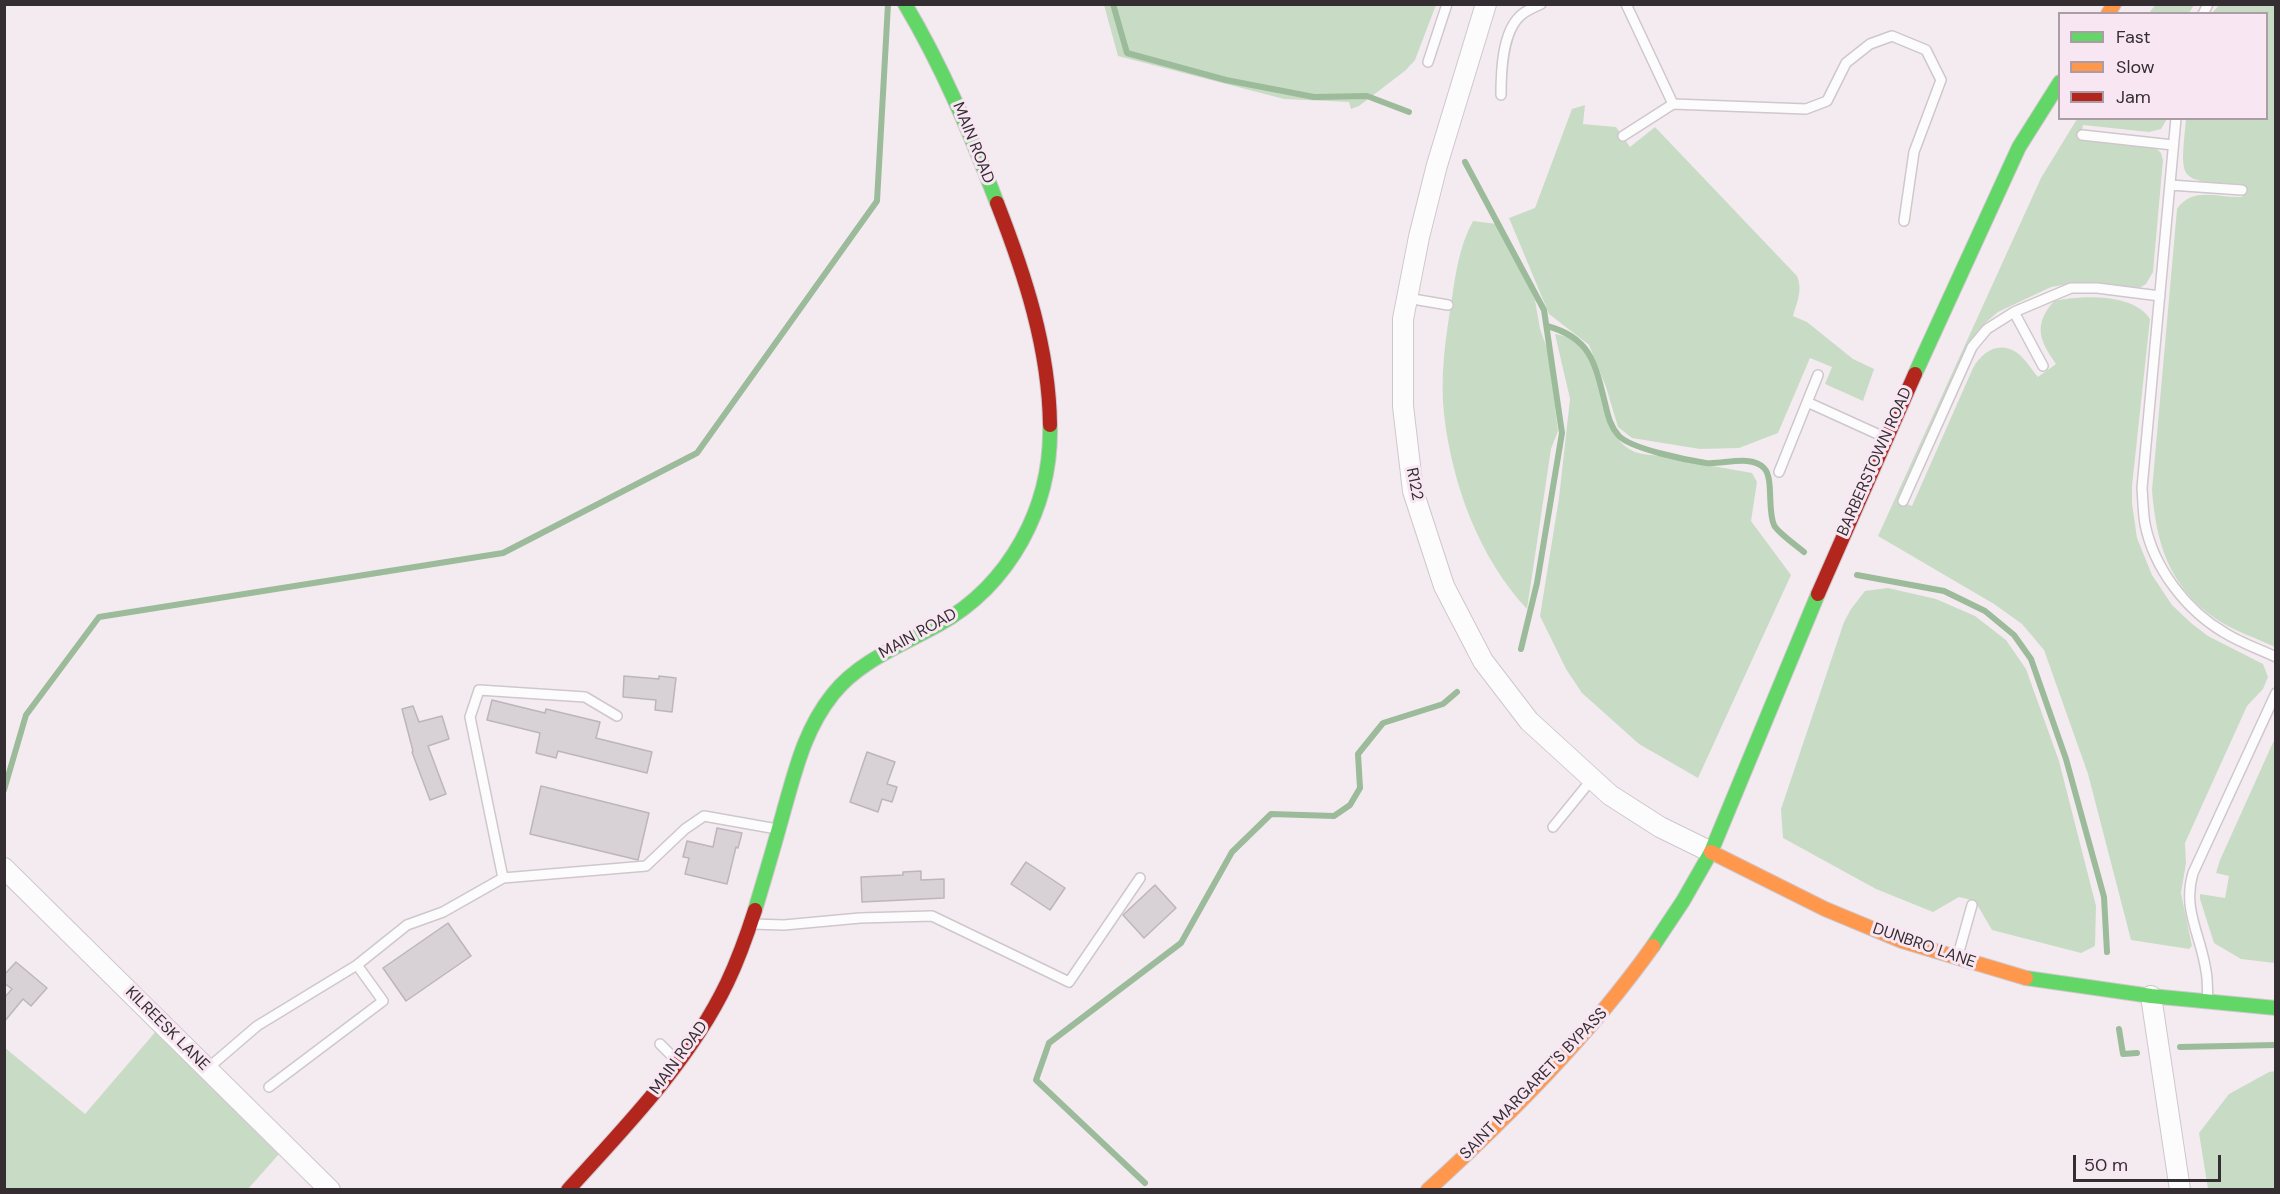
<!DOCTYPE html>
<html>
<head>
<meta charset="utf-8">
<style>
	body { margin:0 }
	#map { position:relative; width:2280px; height:1194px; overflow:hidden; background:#f4ebf1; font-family:"DM Sans",sans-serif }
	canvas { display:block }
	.frame { position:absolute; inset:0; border:6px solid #342e32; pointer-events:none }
	.legend { position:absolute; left:2058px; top:12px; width:210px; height:108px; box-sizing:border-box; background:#f8e7f2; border:2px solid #aa9da5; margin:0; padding:8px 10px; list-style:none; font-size:18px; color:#342e32 }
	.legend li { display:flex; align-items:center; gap:12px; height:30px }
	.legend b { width:30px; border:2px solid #aa9da5 }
	.scale { position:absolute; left:2073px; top:1155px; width:148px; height:27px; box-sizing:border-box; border:3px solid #342e32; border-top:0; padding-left:8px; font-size:18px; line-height:21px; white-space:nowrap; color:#342e32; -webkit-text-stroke:4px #f8e7f2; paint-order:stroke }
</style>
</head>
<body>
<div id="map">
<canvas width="2280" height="1194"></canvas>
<div class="frame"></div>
<ul class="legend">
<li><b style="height:8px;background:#63d668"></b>Fast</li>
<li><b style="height:8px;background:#ff974d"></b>Slow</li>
<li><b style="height:8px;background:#b3261e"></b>Jam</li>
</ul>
<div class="scale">50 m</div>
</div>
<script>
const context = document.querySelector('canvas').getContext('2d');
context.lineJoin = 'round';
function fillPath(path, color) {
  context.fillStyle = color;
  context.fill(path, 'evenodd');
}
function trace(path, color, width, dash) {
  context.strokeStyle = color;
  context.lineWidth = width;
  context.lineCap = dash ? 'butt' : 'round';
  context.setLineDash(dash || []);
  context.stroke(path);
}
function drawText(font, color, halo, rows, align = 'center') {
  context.font = font + ' "DM Sans",sans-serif';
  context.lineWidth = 6;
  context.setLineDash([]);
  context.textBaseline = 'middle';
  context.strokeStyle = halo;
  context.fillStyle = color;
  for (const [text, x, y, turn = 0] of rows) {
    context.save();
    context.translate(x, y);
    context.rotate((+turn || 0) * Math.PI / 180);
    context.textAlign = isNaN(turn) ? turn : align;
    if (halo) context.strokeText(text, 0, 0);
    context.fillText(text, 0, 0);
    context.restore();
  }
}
fillPath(new Path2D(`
	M2156,4H2194V5L2189,13H2149Z
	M1104,5V4L1436,5L1415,60L1406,70L1359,106L1351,109L1349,102L1284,99L1118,56Z
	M2219,5H2275V647C2256,638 2234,631 2216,619C2169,587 2156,543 2152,490L2177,209C2192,186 2219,198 2242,197L2243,185C2177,180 2180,184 2186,119L2266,118V14L2212,13Z
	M1585,105L1583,124L1616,127L1630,147L1655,127L1797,276C1803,290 1797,302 1793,316L1807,322L1853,359L1874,369L1863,401L1825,384L1832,367L1810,358L1778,433L1739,448L1700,449L1632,438L1618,427L1606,387L1589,345L1549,314L1509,218L1535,208L1572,109Z
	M2077,119H2167L2161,129L2149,132L2083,125L2081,138L2155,147L2161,153L2163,160L2153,272L2146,284L2139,288L2081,282L2051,287L1998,312L1985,323L1975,338L1900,501L1912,506L1973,368C1982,352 1998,341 2016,352C2025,358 2031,369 2038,377L2056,364C2039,340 2033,325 2054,301C2081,295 2134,293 2150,319L2132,486V503L2137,538L2152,575L2172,605L2191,623L2208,636L2263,664L2268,677L2263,689L2247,706L2185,843L2186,863L2181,893L2192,946L2189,949L2131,940L2088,774L2044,650L2022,624L1994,604L1878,536L2041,178Z
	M1473,221L1497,224L1535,300L1540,329L1549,354L1558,431L1551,449L1527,609C1479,558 1452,484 1444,414C1440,379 1445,340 1451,305C1455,277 1459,246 1473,221Z
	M1555,334C1611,341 1591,428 1631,450C1639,455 1653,455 1662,456C1692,462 1722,468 1752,473L1757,482L1751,521L1791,575L1698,778L1639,744L1582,693L1566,669L1540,616L1559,498L1570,399Z
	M1888,588L1936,599L1975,616L2006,640L2026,669L2059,761L2096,906L2095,946L2081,953L1992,930L1975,901L1959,897L1933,912L1876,889L1783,838L1781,809L1844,622L1851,609L1865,591Z
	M2275,738V963L2241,959L2214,943L2200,899V894L2225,898L2229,876L2216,873L2220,860Z
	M157,1030L280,1153L248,1189H5L4,1047L85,1114Z
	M2275,1071V1189H2208L2199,1133L2229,1094L2269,1072Z`), '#c8dcc5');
trace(new Path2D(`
	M1113,4L1127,53L1226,80L1314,97L1367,96L1409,112
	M1465,162L1544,310L1562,433L1537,583L1521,649
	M1547,326C1591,338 1595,363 1605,403C1608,416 1610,426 1619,436C1632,449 1686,460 1706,463C1722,465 1751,454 1764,468C1774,478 1767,510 1774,525C1777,532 1797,546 1804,552
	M1857,575L1944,591L1985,611L2014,635L2031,659L2066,759L2104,897L2107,952
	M4,790L26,715L99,617L503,553L697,453L877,201L888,4
	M2119,1029L2123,1054L2137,1053
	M2180,1047L2276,1045
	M1145,1183L1036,1080L1049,1043L1181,943L1232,852L1271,814L1334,816L1350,805L1360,788L1358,754L1383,723L1443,704L1457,692`), '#9cbb9a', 6);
const building = new Path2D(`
	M624,676L659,679V676L676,678L672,712L655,710L656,700L623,697Z
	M492,700L545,713L546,709L600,722L596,738L652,752L647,773L558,751L556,758L536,753L540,733L487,720Z
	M413,706L419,722L442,716L449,739L428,746L446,794L430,800L412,752L413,751L402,709Z
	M867,752L895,762L887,784L897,787L892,802L882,799L878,812L850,802Z
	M541,786L649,813L638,860L530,834Z
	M717,828L742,833L738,848L736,847L727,884L685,874L689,858L683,857L687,841L713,847Z
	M1026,862L1065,888L1050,910L1011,884Z
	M921,871V880L944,879V898L862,902L861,877L903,875V872Z
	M1155,885L1176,908L1144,938L1123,915Z
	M448,923L471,956L406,1001L383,968Z
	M16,962L47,988L31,1006L23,999L4,1022V998L12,989L4,983V975Z`);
fillPath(building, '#d8d1d6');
trace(building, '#bcb5b9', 1.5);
const lane = new Path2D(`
	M1626,4L1673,104L1806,109L1827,101L1846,63L1870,44L1892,36L1926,50L1941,80L1914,152L1904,221
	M2203,14L2208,4
	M1428,62L1447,4
	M1501,95C1501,72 1502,33 1520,16C1525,11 1534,7 1541,4
	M2176,118L2142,488C2143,500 2143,512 2145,524C2154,569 2187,611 2225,633C2241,643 2259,649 2276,657
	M2082,135L2173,145
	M1623,136L1673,104
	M2170,185L2242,190
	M1407,298L1448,305
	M2014,312L2043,366
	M1807,402L1884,437
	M1779,472L1818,375
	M1903,501L1972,347L1987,329L2014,312L2071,288H2097L2160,296
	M1553,827L1592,779
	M503,878L470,717L479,690L585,697L617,716
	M752,924L784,925L860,918L932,916L1069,982L1140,878
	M1958,955L1972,905
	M2208,1000C2207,990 2208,980 2206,971C2201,935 2182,910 2193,873L2276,693
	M660,1044L676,1060
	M207,1069L257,1026L357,965L407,925L443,912L503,878L646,866L685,829L704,816L777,829
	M269,1087L383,1001L357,965`);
const street = new Path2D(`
	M1486,4L1437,165L1419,237L1403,319V406L1413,491L1444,586L1483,661L1529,721L1610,795L1660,827L1711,852
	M4,868L330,1190
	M2151,996L2180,1190`);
const fast = new Path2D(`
	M905,4C943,68 971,135 997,203
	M1915,374L2019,147L2060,82
	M755,910C765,877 775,843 784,810C796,768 805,729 833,694C859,661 902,645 938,625C1010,585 1052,507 1050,425
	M1653,946L1683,901L1711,852L1818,594
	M2026,978L2151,996L2276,1008`);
const slow = new Path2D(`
	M2108,14L2114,4
	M1711,852L1825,909L1902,941L2026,978
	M1428,1190C1510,1115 1588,1037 1653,946`);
const jam = new Path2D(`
	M997,203C1025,275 1049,348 1050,425
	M1818,594L1915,374
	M568,1190C626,1126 689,1062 727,983C738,960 747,935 755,910`);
trace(lane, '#cec7cc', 12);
trace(street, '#cec7cc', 22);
trace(fast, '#cec7cc', 16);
trace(slow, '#cec7cc', 16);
trace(jam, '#cec7cc', 16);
trace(lane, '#fdfcfd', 9);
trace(street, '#fdfcfd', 20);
trace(fast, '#63d668', 14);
trace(slow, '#ff974d', 14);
trace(jam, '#b3261e', 14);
drawText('16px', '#342e32', '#f8e7f2', [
	["MAIN ROAD",973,143,68],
	["BARBERSTOWN ROAD",1875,462,-66],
	["R122",1414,484,79],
	["MAIN ROAD",918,634,-29],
	["DUNBRO LANE",1924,946,19],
	["KILREESK LANE",167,1029,45],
	["MAIN ROAD",679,1058,-54],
	["SAINT MARGARET'S BYPASS",1534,1084,-46]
]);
</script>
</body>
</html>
